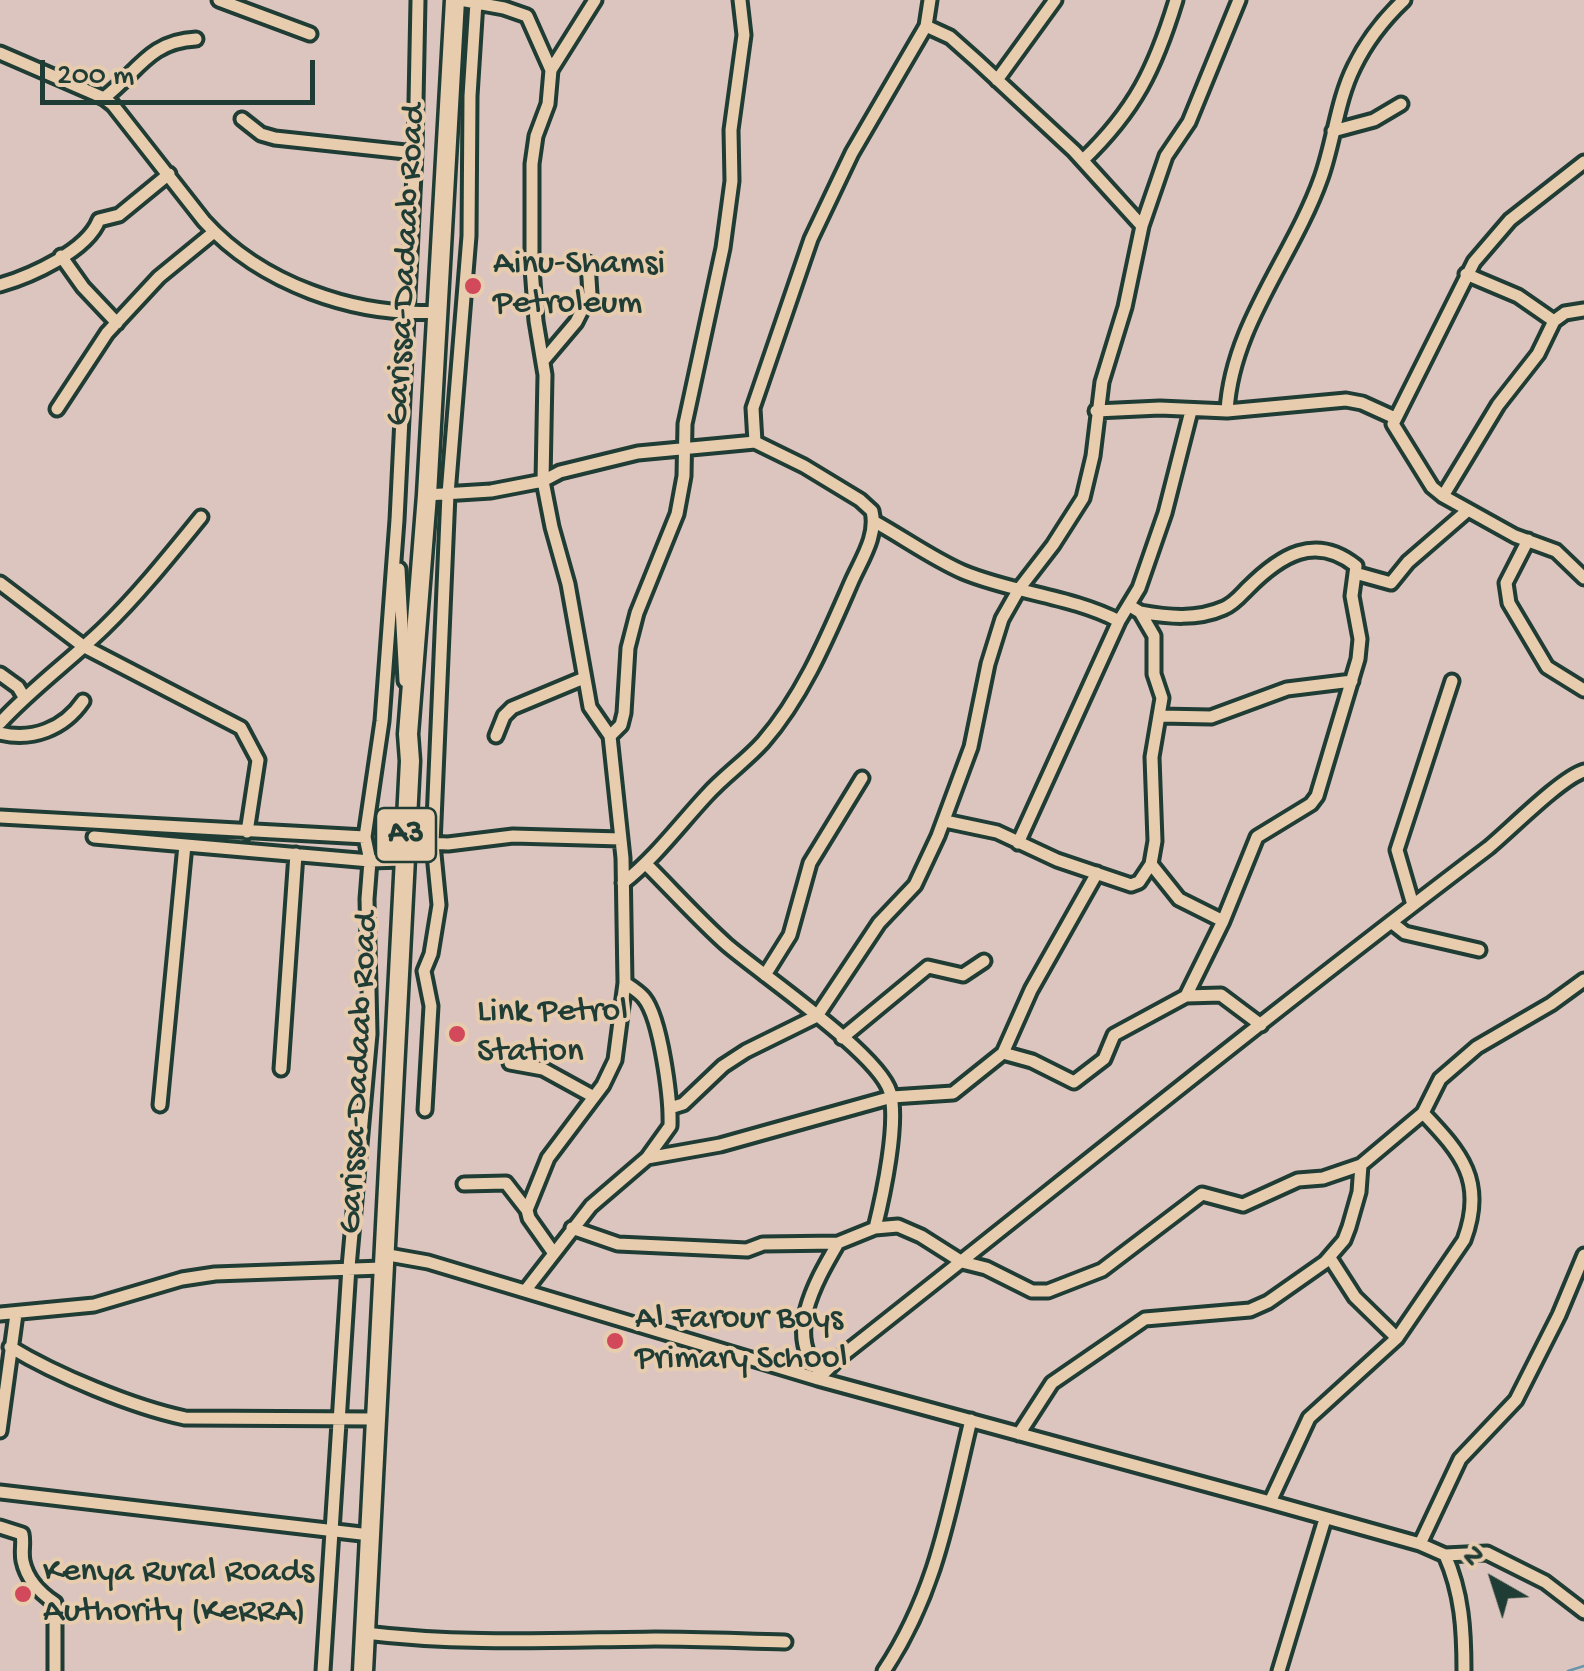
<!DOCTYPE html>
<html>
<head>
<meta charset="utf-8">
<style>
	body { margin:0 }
	#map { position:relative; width:1584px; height:1671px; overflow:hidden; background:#dcc5bf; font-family:"Gochi Hand",sans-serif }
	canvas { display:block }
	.north { position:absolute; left:1444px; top:1531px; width:100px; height:100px; -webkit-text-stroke:8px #e7ccae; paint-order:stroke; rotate:321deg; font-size:28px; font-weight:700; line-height:40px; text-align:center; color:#1f3d34 }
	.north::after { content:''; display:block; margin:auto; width:35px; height:45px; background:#1f3d34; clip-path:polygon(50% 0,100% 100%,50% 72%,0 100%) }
	.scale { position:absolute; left:40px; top:60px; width:275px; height:45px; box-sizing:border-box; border:5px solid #1f3d34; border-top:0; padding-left:12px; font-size:30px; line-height:35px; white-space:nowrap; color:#1f3d34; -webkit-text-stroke:8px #e7ccae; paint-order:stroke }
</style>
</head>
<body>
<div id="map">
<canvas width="1584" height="1671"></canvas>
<div class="north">N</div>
<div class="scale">200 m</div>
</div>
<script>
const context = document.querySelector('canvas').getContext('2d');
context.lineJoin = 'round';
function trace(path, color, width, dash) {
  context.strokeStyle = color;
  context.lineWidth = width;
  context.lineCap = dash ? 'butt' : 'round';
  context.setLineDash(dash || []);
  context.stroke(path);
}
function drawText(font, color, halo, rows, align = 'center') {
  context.font = font + ' "Gochi Hand",sans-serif';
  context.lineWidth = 8;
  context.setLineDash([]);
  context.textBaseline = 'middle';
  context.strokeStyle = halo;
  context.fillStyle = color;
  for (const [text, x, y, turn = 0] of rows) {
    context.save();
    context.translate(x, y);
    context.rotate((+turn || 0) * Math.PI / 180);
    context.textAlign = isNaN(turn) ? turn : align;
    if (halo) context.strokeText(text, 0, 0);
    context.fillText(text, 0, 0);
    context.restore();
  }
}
trace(new Path2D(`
	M1568,1671L1584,1666`), '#6995aa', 2.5);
const minor = new Path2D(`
	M219,0L310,34
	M460,0L504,8L527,16L551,70L548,104L536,136L532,164V268L536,321L545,375L543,481L552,527L568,584L590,707L610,736L623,858L625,983L615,1060L603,1085L548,1158L527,1210L529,1218L553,1252
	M926,26L950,37L977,61L1074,151L1142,226
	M0,53L104,98L113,105L204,221C261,284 355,317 438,312
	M551,70L595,0
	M997,80L1055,0
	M104,98C137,73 149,41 196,39
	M242,119L261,134L275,138L415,153
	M1333,131L1374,120L1401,104
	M1083,160C1135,110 1155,69 1176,0
	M1584,162L1510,220L1474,262L1393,424L1432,487L1443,496L1515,536L1556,551L1584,578
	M61,256L83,287L117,323
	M1466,274L1518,296L1554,321L1565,313L1584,310
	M0,285C31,276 87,251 99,220L119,215L169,174
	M543,361L576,322L590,294L588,263
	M57,409L107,333L159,277L214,232
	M1096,411L1160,408L1227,411L1346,400L1362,403L1395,418
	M1227,411C1232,325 1293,257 1321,178C1334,142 1337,101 1354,67C1366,42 1384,19 1404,0
	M755,442L753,408L811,239L852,153L926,26L930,0
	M427,495L491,491L543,481L560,472L638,453L755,442L804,466L860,500L872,511C878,536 861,560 851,583C827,638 803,696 763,742C746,761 724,776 707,795C679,825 656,857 623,883
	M1443,496L1498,405L1538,354L1554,321
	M875,522C904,538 933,559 963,572C1013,593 1071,596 1119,621
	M1528,540L1506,583L1509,603L1547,667L1584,690
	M399,569L405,681
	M1355,573L1391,583L1408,562L1467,511
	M0,583L83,646L241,728L258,760L247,832
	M0,674L18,687L24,697
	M1160,716L1211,717L1287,689L1352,681
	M0,723C32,688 70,661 104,628C139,594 170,555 201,517
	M0,733C32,741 64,729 83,701
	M496,736L504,716L512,708L584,678
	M610,736L621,725L624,713L628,648L637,613L677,514L684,476L685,424L723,248L732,181L731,130L744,35L740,0
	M0,817L365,837
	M945,821L997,832L1057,860L1131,885L1139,882L1151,864L1155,841L1152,757L1162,698L1154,674V636L1140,612L1130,606
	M94,837L370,861L404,860
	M405,842L448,844L513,836L621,839
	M1018,843L1119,621L1139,588L1165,513L1191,411
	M646,864C673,891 699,920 727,945C762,975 879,1054 890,1092C899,1122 883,1196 875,1228
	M1151,864L1179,899L1223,921
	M1413,905L1397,850L1452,681
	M1391,922L1405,933L1479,950
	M765,975L790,935L810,863L862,778
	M1186,996L1221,995L1261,1025
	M842,1038L928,967L963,975L984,961
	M1003,1053L1031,990L1097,873
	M510,1063L543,1069L594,1097
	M281,1069L296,854
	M160,1105L185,845
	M670,1108L683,1104L723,1066L746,1051L817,1016L879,923L915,885L938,836L971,747L988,664L1002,619L1019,589L1053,545L1083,498L1093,456L1102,382L1125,307L1142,226L1166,156L1189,122L1239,0
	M425,1110L431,1006L424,971L431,954L439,905L433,844L448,494L469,236L470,96L476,2
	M647,1158L720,1145L892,1097L953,1093L1003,1053L1032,1061L1074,1082L1104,1059L1114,1035L1186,996L1223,921L1257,837L1311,804L1317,796L1358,659L1360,639L1352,596L1356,566C1315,533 1280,556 1248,588C1241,595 1234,604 1224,608C1197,620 1168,617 1140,612
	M464,1184L506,1183L527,1210
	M572,1228L618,1244L747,1250L763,1244L838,1243L875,1228L898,1226L921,1236L962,1262L986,1268L1032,1291H1048L1102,1270L1202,1194L1243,1205L1298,1180L1323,1178L1361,1165L1423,1113L1440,1079L1477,1047L1551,1004L1584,980
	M383,1254L428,1262L818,1379L1270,1502L1420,1544L1445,1555L1487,1553L1545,1582L1584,1612
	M1330,1258L1355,1297L1397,1338
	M525,1291L591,1206L647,1158L670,1126C671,1099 661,1019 644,998C639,992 631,987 625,983
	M0,1314L94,1305L182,1279L215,1274L382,1268
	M10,1347C56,1375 133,1407 185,1418L376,1419
	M823,1374C781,1339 817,1279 838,1243
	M818,1379L839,1358C1055,1188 1269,1014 1488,848C1510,830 1561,778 1584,771
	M0,1431L16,1314
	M1019,1434L1052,1383L1145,1319L1250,1310L1268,1302L1325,1262L1344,1240L1349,1227L1359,1192L1361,1165
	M0,1492L370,1535
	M1270,1502L1309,1418L1397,1338L1464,1240C1486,1181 1461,1153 1423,1113
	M0,1527L22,1534C24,1543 21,1551 23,1561C27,1580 40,1593 55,1603V1671
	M1420,1544L1460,1459L1516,1400L1559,1315L1584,1255
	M1445,1555C1462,1593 1464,1630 1464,1671
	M365,1633C462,1645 558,1640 655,1639C698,1639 742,1641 785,1642
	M323,1671L349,1267L370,1034L367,899L370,861L365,837L382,721L397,520L415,153L418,0
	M884,1671C937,1591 949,1511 971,1420
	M1279,1671L1325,1519`);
const highway = new Path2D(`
	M363,1671L410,761L408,734L427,495L455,0`);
trace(minor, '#1f3d34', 19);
trace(highway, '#1f3d34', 25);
trace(minor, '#e7ccae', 11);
trace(highway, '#e7ccae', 18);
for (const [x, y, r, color] of [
	[473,286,10,"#d1495b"],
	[457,1034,10,"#d1495b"],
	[615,1341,10,"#d1495b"],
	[23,1594,10,"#d1495b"]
]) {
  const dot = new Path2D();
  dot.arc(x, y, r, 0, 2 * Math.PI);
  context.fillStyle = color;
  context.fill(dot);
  trace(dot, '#e7ccae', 4);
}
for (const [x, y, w] of [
	[406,835,60]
]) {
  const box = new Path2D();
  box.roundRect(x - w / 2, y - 27, w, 54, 8);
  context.fillStyle = '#e7ccae';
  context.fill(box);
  trace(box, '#1f3d34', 2.5);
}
drawText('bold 32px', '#1f3d34', null, [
	["A3",406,835]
]);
drawText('35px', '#1f3d34', '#e7ccae', [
	["Garissa-Dadaab Road",408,265,-87],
	["Garissa-Dadaab Road",361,1073,-87]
]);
drawText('35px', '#1f3d34', '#e7ccae', [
	["Ainu-Shamsi",493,266],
	["Petroleum",493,306],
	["Link Petrol",477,1014],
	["Station",477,1054],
	["Al Farour Boys",635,1321],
	["Primary School",635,1361],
	["Kenya Rural Roads",43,1574],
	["Authority (KeRRA)",43,1614]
], 'left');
</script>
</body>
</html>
